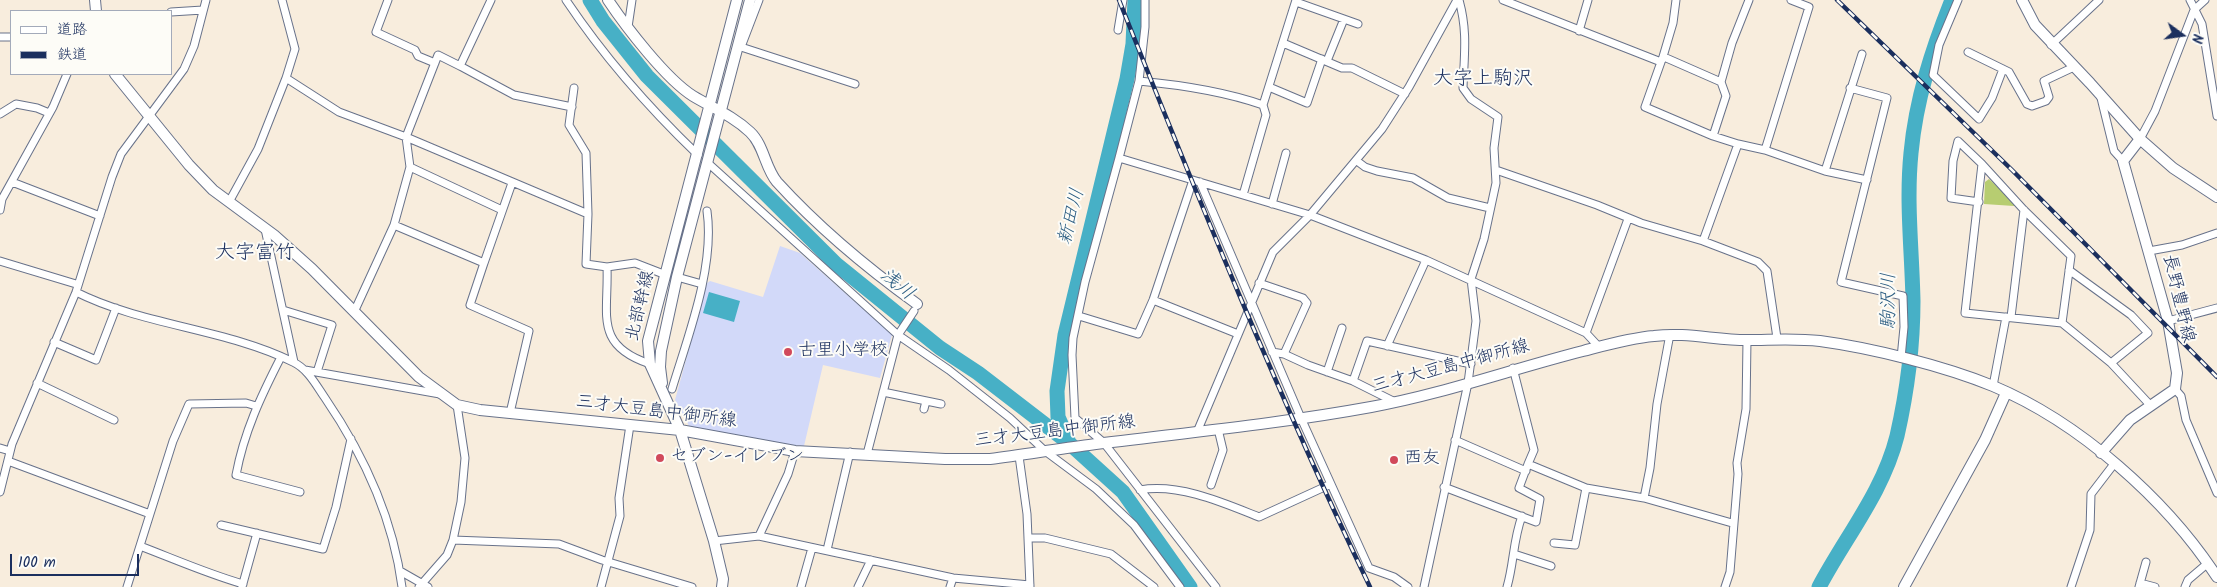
<!DOCTYPE html>
<html>
<head>
<meta charset="utf-8">
<style>
	body { margin:0 }
	#map { position:relative; width:2217px; height:587px; overflow:hidden; background:#f8eddd; font-family:Kalam,"Klee One",sans-serif }
	canvas { display:block }
	.legend { position:absolute; left:10px; top:10px; width:162px; height:65px; box-sizing:border-box; background:#fdfcf7; border:1px solid #a3aaba; margin:0; padding:6px 9px; list-style:none; font-size:15px; color:#1b2f5e }
	.legend li { display:flex; align-items:center; gap:10px; height:25px }
	.legend b { width:25px; border:1px solid #a3aaba }
	.north { position:absolute; left:2157px; top:10px; width:50px; height:50px; -webkit-text-stroke:4px #fdfcf7; paint-order:stroke; rotate:104deg; font-size:14px; font-weight:700; line-height:20px; text-align:center; color:#1b2f5e }
	.north::after { content:''; display:block; margin:auto; width:18px; height:22px; background:#1b2f5e; clip-path:polygon(50% 0,100% 100%,50% 72%,0 100%) }
	.scale { position:absolute; left:10px; top:554px; width:129px; height:22px; box-sizing:border-box; border:2px solid #1b2f5e; border-top:0; padding-left:6px; font-size:15px; line-height:18px; white-space:nowrap; color:#1b2f5e; -webkit-text-stroke:4px #fdfcf7; paint-order:stroke }
</style>
</head>
<body>
<div id="map">
<canvas width="2217" height="587"></canvas>
<ul class="legend">
<li><b style="height:6px;background:#fff"></b>道路</li>
<li><b style="height:6px;background:#1b2f5e"></b>鉄道</li>
</ul>
<div class="north">N</div>
<div class="scale">100 m</div>
</div>
<script>
const context = document.querySelector('canvas').getContext('2d');
context.lineJoin = 'round';
function fillPath(path, color) {
  context.fillStyle = color;
  context.fill(path, 'evenodd');
}
function trace(path, color, width, dash) {
  context.strokeStyle = color;
  context.lineWidth = width;
  context.lineCap = dash ? 'butt' : 'round';
  context.setLineDash(dash || []);
  context.stroke(path);
}
function drawText(font, color, halo, rows, align = 'center') {
  context.font = font + ' Kalam,"Klee One",sans-serif';
  context.lineWidth = 4;
  context.setLineDash([]);
  context.textBaseline = 'middle';
  context.strokeStyle = halo;
  context.fillStyle = color;
  for (const [text, x, y, turn = 0] of rows) {
    context.save();
    context.translate(x, y);
    context.rotate((+turn || 0) * Math.PI / 180);
    context.textAlign = isNaN(turn) ? turn : align;
    if (halo) context.strokeText(text, 0, 0);
    context.fillText(text, 0, 0);
    context.restore();
  }
}
fillPath(new Path2D(`
	M780,246L800,253L892,335L880,378L823,365L804,446L772,443L689,426L675,400L707,283L710,281L763,297Z`), '#d2d9f9');
fillPath(new Path2D(`
	M1989,179L2015,203L2014,206L1984,204L1985,182Z`), '#b7cd71');
fillPath(new Path2D(`
	M709,292L740,301L734,322L703,313Z`), '#47b0c6');
trace(new Path2D(`
	M590,0L603,21L647,76L836,264L940,348L978,373L1069,443L1123,492L1190,587
	M1068,440L1058,417L1057,391L1065,335L1127,79L1133,44L1135,0
	M1819,587C1846,536 1883,492 1897,436C1907,392 1913,346 1913,301C1912,251 1906,202 1911,153C1916,99 1932,50 1952,0`), '#47b0c6', 15);
const street = new Path2D(`
	M282,0L295,49L286,78L339,112L406,137L588,214L586,264L607,267C609,314 593,345 650,364
	M388,0L376,32L415,50L418,56L435,63
	M566,0C604,57 648,107 698,155
	M759,0L741,47L855,84
	M1503,0L1661,62L1645,107L1713,136L1738,144L1703,241
	M1791,0L1809,7L1765,150L1825,171L1867,180
	M1958,0L1939,45L1933,75L1979,119L1992,98L2003,69
	M2190,0L2202,24L2217,116
	M1296,2L1358,24
	M171,12L203,10
	M628,27L632,0
	M1118,30L1123,0
	M1579,31L1588,0
	M0,37H11
	M1283,43L1342,68H1352L1405,94
	M2051,45L2099,0
	M1968,52L2009,72L2027,104L2032,106L2046,101L2049,97L2044,81L2074,67
	M1664,57L1721,82L1732,43L1749,0
	M1662,60L1673,23L1676,0
	M1327,61L1344,19
	M460,66L514,95L572,107
	M1139,81L1145,27V0
	M1269,87L1307,103L1322,59
	M574,88L569,125L586,153L588,214
	M1850,88L1887,98L1841,282L1903,296L1904,327L1901,358
	M2101,98L2114,151L2123,161
	M1263,105L1296,0
	M0,114L16,104L37,108L49,113
	M1713,136L1726,96L1721,82
	M2140,139L2155,111L2194,10L2205,0
	M1738,144L1765,150
	M1119,158L1085,282L1073,338L1072,355L1075,418L1104,443L1216,587
	M1357,161L1365,167L1377,171L1413,178L1448,198L1490,208
	M708,163L898,335L949,370L1010,418L1045,451L1096,489L1134,525L1180,587
	M1982,164L2024,210L2071,256L2062,323L1965,313Z
	M410,167L502,210
	M1496,170L1597,205L1641,223L1703,241L1758,262L1767,271L1777,338
	M1825,171L1862,54
	M12,182L100,216
	M1200,182L1301,418L1369,568L1394,577L1408,587
	M1243,195L1266,115L1263,105C1223,91 1182,85 1139,81L1119,158L1310,215L1426,260L1586,333L1599,347
	M229,202L258,149L286,78
	M1979,202L1951,198L1953,161L1958,141L1982,164
	M1272,204L1286,153
	M0,210L2,199L53,107L67,74
	M394,225L484,263L470,305L529,331L510,413
	M265,229L294,362
	M2149,251L2182,245L2217,233
	M0,261L76,284
	M484,263L512,183
	M607,267L635,263L666,275
	M2069,270L2131,315L2148,333L2111,363
	M677,277L702,284
	M1259,283L1303,298L1307,303L1284,354L1272,352
	M76,292C141,325 227,329 293,362C308,369 316,385 325,398C364,455 393,518 402,587
	M1153,300L1238,334
	M283,310L332,325L317,372
	M355,310L394,225L410,167L406,137L438,55L460,66L491,0
	M1079,316L1138,334L1153,300L1193,180
	M2011,317L2024,210
	M2168,321L2217,308
	M2062,323L2111,363L2151,406
	M1586,333L1628,219
	M54,342L96,360L116,308
	M1387,346L1426,260
	M1284,354L1308,365L1353,381
	M281,357C261,396 244,432 236,475L300,492
	M1513,368L1534,450L1528,464
	M305,370L440,394
	M1327,372L1342,328
	M37,383L114,420
	M1993,386L2006,317
	M672,389C688,336 715,267 707,211
	M2175,389L2181,396L2186,420L2217,493
	M883,392L941,404
	M1395,402L1353,381L1367,341L1471,364
	M924,409L926,401
	M1197,432L1273,252L1310,215L1382,129L1409,87L1457,0
	M1455,440L1526,471
	M0,448L10,451
	M867,454L898,335L914,311
	M1019,456L1027,514L1030,587
	M8,461L150,514
	M1211,485L1223,450L1218,429
	M1444,487L1536,522L1540,499L1519,488L1528,464L1586,488L1644,498L1732,523
	M1140,490C1179,483 1224,503 1259,517L1331,484
	M0,492L12,444L76,292L112,177L121,154L184,69L194,46L206,0
	M1644,498L1650,468L1657,404L1670,334
	M221,525L323,549L336,507L351,439
	M759,536L788,474L795,451
	M1029,538H1045L1111,554L1154,587
	M453,540L559,544L602,560L692,587
	M714,541L759,536L953,578L1030,585
	M1554,543L1575,545L1586,488
	M140,546C174,559 208,574 243,584
	M827,550L850,452
	M1514,554L1551,566
	M400,571L428,587
	M2140,583L2155,587
	M127,587L173,441L189,404L246,403L256,406
	M242,587L257,533
	M419,587L447,555L453,540L461,502L465,458L457,405
	M601,587L620,516L619,498L630,425
	M801,587L812,548
	M858,587L871,560
	M950,587L953,578
	M1424,587L1468,383L1476,321L1471,279L1484,239L1496,183L1494,148L1498,117L1471,99L1463,88C1464,56 1468,32 1459,0
	M1507,587C1514,563 1513,540 1522,516
	M1725,587L1730,572L1738,474L1737,463L1746,409L1747,340
	M2071,587L2090,530L2091,494L2114,464
	M2139,587L2146,562
	M2185,587L2188,580L2208,563`);
const secondary = new Path2D(`
	M95,0L96,11
	M608,0C626,27 666,79 693,96C713,108 733,116 750,132C764,145 765,168 777,182C819,228 867,268 917,304
	M2022,0L2035,25L2090,83L2140,139L2123,161L2168,321L2177,373L2175,389L2130,420L2101,453
	M115,74L189,165L213,190L274,235L312,269L419,377L457,405L480,410L680,430L795,451L945,459H990C1023,455 1056,449 1089,445C1183,433 1278,424 1371,407C1443,394 1512,369 1583,351C1606,345 1630,338 1654,336C1686,332 1715,340 1747,340C1771,340 1795,338 1820,341C1872,348 1944,366 1993,386C2079,422 2166,499 2217,577
	M2140,139L2173,168L2217,197
	M662,383L660,367L661,351L677,277L750,0
	M722,587L723,579L714,541L680,430L650,364L648,341L737,0
	M1904,587L1985,440L2006,393`);
trace(street, '#68728a', 9);
trace(secondary, '#68728a', 12);
trace(street, '#fff', 7);
trace(secondary, '#fff', 10);
const rail = new Path2D(`
	M1119,0C1198,198 1278,395 1370,587
	M1837,0L2012,170L2217,377`);
trace(rail, '#1b2f5e', 4.5);
trace(rail, '#fdfcf7', 2.5, [8]);
for (const [x, y, r, color] of [
	[788,352,5,"#d1495b"],
	[660,458,5,"#d1495b"],
	[1394,460,5,"#d1495b"]
]) {
  const dot = new Path2D();
  dot.arc(x, y, r, 0, 2 * Math.PI);
  context.fillStyle = color;
  context.fill(dot);
  trace(dot, '#fdfcf7', 2);
}
drawText('18px', '#1b2f5e', '#fdfcf7', [
	["長野豊野線",2177,299,77],
	["北部幹線",642,306,-77],
	["三才大豆島中御所線",1451,368,-15],
	["三才大豆島中御所線",656,413,7],
	["三才大豆島中御所線",1055,433,-7]
]);
drawText('18px', '#1b2f5e', '#fdfcf7', [
	["古里小学校",798,352],
	["セブン-イレブン",670,458],
	["西友",1404,460]
], 'left');
drawText('italic 19px', '#2a5c82', '#fdfcf7', [
	["新田川",1073,217,-76],
	["浅川",896,286,39],
	["駒沢川",1891,301,-90]
]);
drawText('20px', '#1b2f5e', '#fdfcf7', [
	["大字上駒沢",1483,81],
	["大字富竹",255,255]
]);
</script>
</body>
</html>
